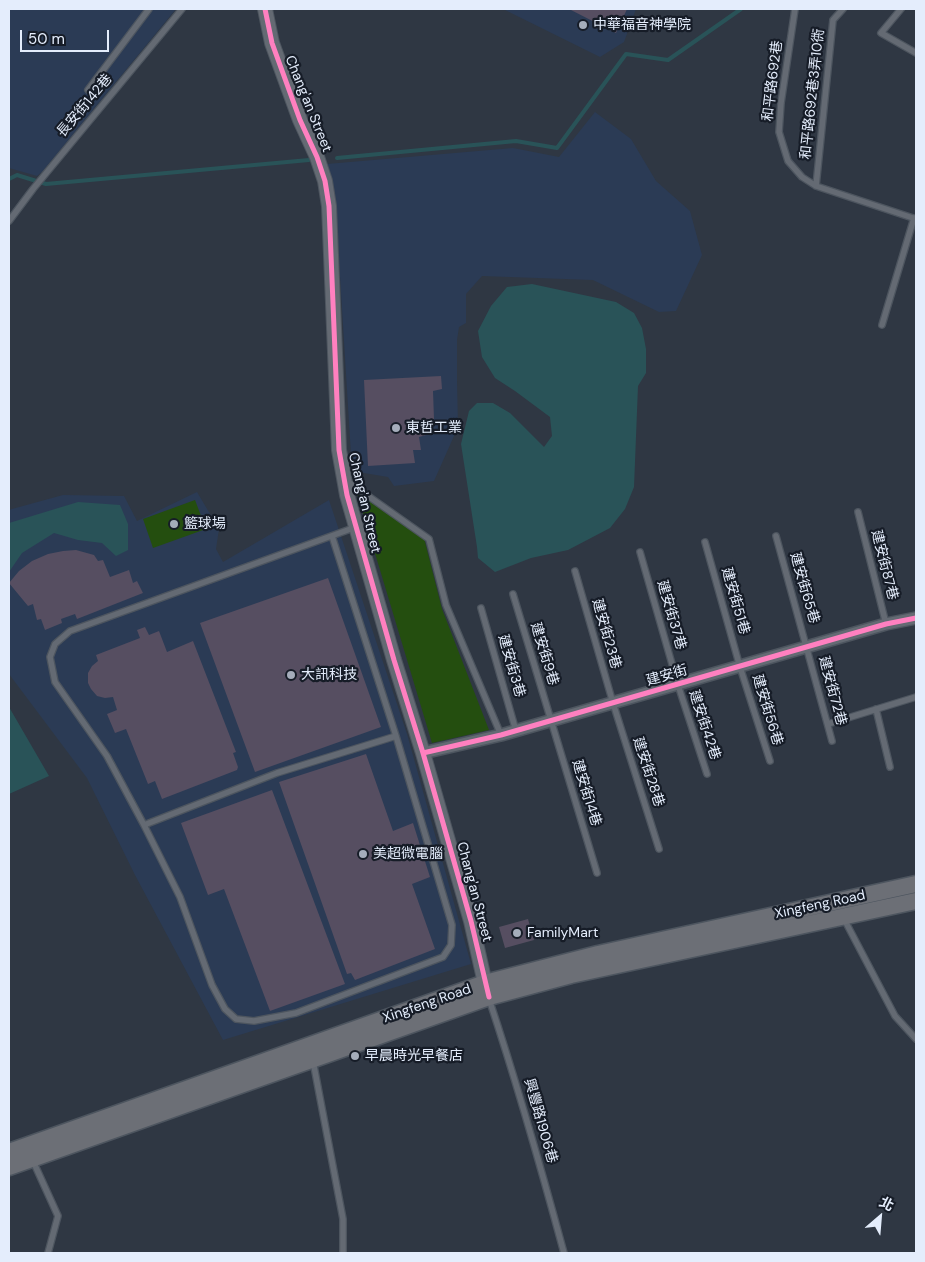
<!DOCTYPE html>
<html>
<head>
<meta charset="utf-8">
<style>
	body { margin:0 }
	#map { position:relative; width:925px; height:1262px; overflow:hidden; background:#2f3743; font-family:"DM Sans","Noto Sans TC",sans-serif }
	canvas { display:block }
	.frame { position:absolute; inset:0; border:10px solid #e4edfc; pointer-events:none }
	.north { position:absolute; left:855px; top:1192px; width:50px; height:50px; -webkit-text-stroke:4px #161c27; paint-order:stroke; rotate:27deg; font-size:14px; font-weight:700; line-height:20px; text-align:center; color:#e4edfc }
	.north::after { content:''; display:block; margin:auto; width:18px; height:22px; background:#e4edfc; clip-path:polygon(50% 0,100% 100%,50% 72%,0 100%) }
	.scale { position:absolute; left:20px; top:30px; width:89px; height:22px; box-sizing:border-box; border:2px solid #e4edfc; border-top:0; padding-left:6px; font-size:15px; line-height:18px; white-space:nowrap; color:#e4edfc; -webkit-text-stroke:4px #161c27; paint-order:stroke }
</style>
</head>
<body>
<div id="map">
<canvas width="925" height="1262"></canvas>
<div class="frame"></div>
<div class="north">北</div>
<div class="scale">50 m</div>
</div>
<script>
const context = document.querySelector('canvas').getContext('2d');
context.lineJoin = 'round';
function fillPath(path, color) {
  context.fillStyle = color;
  context.fill(path, 'evenodd');
}
function trace(path, color, width, dash) {
  context.strokeStyle = color;
  context.lineWidth = width;
  context.lineCap = dash ? 'butt' : 'round';
  context.setLineDash(dash || []);
  context.stroke(path);
}
function drawText(font, color, halo, rows, align = 'center') {
  context.font = font + ' "DM Sans","Noto Sans TC",sans-serif';
  context.lineWidth = 4.5;
  context.setLineDash([]);
  context.textBaseline = 'middle';
  context.strokeStyle = halo;
  context.fillStyle = color;
  for (const [text, x, y, turn = 0] of rows) {
    context.save();
    context.translate(x, y);
    context.rotate((+turn || 0) * Math.PI / 180);
    context.textAlign = isNaN(turn) ? turn : align;
    if (halo) context.strokeText(text, 0, 0);
    context.fillText(text, 0, 0);
    context.restore();
  }
}
fillPath(new Path2D(`
	M9,9H176L42,172L37,176L9,168Z
	M503,9H636L624,42L600,57Z
	M595,112L631,139L656,181L690,211L702,255L676,311L659,312L593,280L482,276L466,294V323L459,327L457,340V381L458,427L434,481L394,486L388,477L352,471L335,195L327,164L513,148L559,157Z
	M197,492L219,529L216,549L223,562L329,500L407,734L471,964L223,1040L135,875L87,778L9,674V510L12,509L63,495L124,496L137,521Z`), '#2b3b55');
fillPath(new Path2D(`
	M356,490L424,538L442,609L489,730L432,743Z
	M195,500L206,529L153,548L143,519Z`), '#244e0f');
fillPath(new Path2D(`
	M532,284L616,302L634,313L642,328L646,349V373L638,386L634,487L625,509L610,528L568,550L531,558L495,572L478,558L477,547L461,444L469,411L477,403H493L510,413L544,447L552,436L550,417L515,391L495,378L482,357L478,331L491,306L507,287Z
	M78,502L120,505L128,524V550L116,556L102,543L78,540L54,533L22,553L9,572V523Z
	M9,707L49,776L9,794Z`), '#295358');
trace(new Path2D(`
	M337,158L516,141L557,148L626,54L668,60L741,9
	M9,179L17,175L46,184L309,160`), '#295358', 4);
fillPath(new Path2D(`
	M569,9H627L616,33Z
	M441,376L442,389L433,391L434,419L424,420L426,435L419,437L421,450H413L415,463L368,466L364,380Z
	M76,550L94,555L98,561L103,560L110,577L129,570L133,583L137,581L143,593L77,619L75,614L61,619L62,623L45,630L41,619L37,620L33,604L28,606L9,583L19,571L32,561L48,554L63,551Z
	M328,578L381,727L255,772L200,623Z
	M145,627L149,635L159,631L167,652L193,641L236,752L233,753L238,767L237,770L162,799L155,781L148,784L126,729L115,733L107,714L117,710L113,697L105,698L97,696L91,689L88,683V673L92,666L98,661L96,655L140,638L137,630Z
	M366,754L393,831L413,823L430,877L412,884L435,949L355,980L351,973L347,974L279,782Z
	M272,790L345,984L270,1011L224,889L208,895L181,823Z
	M528,919L534,940L505,948L499,927Z`), '#564e61');
const service = new Path2D(`
	M795,9L781,103L779,132L788,161L802,177L816,186L916,219
	M901,9L881,33L916,53
	M88,90L149,9
	M816,186L833,20L843,9
	M9,221L33,189L182,9
	M882,325L914,218
	M347,481L429,539L446,605L501,735
	M858,512L886,624
	M332,536L396,736L452,925L451,945L443,957L296,1013L254,1021L236,1019L225,1009L212,985L180,897L144,825L107,756L55,682L50,657L55,644L70,631L356,527
	M776,536L832,741
	M705,542L740,667L770,761
	M640,552L678,685L707,774
	M575,571L613,703L659,849
	M513,594L597,873
	M481,608L516,731
	M876,709L890,767
	M828,724L916,697
	M144,825L277,773L396,736
	M843,917L895,1016L916,1039
	M489,999C517,1083 541,1168 564,1253
	M313,1061L343,1219V1253
	M33,1161L58,1216L48,1253`);
const minor = new Path2D(`
	M423,753L501,735L886,624L916,618`);
const tertiary = new Path2D(`
	M265,9L272,43L300,120L317,157L325,181L329,206L339,450L347,495L394,660L423,753L471,921L487,992`);
const secondary = new Path2D(`
	M9,1152L485,983L598,954L916,884
	M9,1167L489,997L571,975L916,901`);
trace(service, '#4d555f', 8);
trace(minor, '#4d555f', 14);
trace(tertiary, '#4d555f', 16);
trace(secondary, '#4d555f', 19);
trace(service, '#646a73', 5.5);
trace(minor, '#646a73', 11);
trace(tertiary, '#646a73', 14);
trace(secondary, '#6c6f76', 16);
trace(new Path2D(`
	M265,9L272,43L300,120L317,157L325,181L329,206L339,450L347,495L394,660L423,753L471,921L489,997
	M423,753L501,735L886,624L916,618`), '#ff80c0', 5);
for (const [x, y, r, color] of [
	[583,25,5,"#a5adbb"],
	[396,428,5,"#a5adbb"],
	[174,524,5,"#a5adbb"],
	[291,675,5,"#a5adbb"],
	[363,854,5,"#a5adbb"],
	[517,933,5,"#a5adbb"],
	[355,1056,5,"#a5adbb"]
]) {
  const dot = new Path2D();
  dot.arc(x, y, r, 0, 2 * Math.PI);
  context.fillStyle = color;
  context.fill(dot);
  trace(dot, '#161c27', 2);
}
drawText('14px', '#e4edfc', '#161c27', [
	["中華福音神學院",593,25],
	["東哲工業",406,428],
	["籃球場",184,524],
	["大訊科技",301,675],
	["美超微電腦",373,854],
	["FamilyMart",527,933],
	["早晨時光早餐店",365,1056]
], 'left');
drawText('14px', '#e4edfc', '#161c27', [
	["和平路692巷",773,81,-83],
	["和平路692巷3弄10衖",813,94,-84],
	["Chang'an Street",308,104,68],
	["長安街142巷",85,106,-50],
	["Chang'an Street",364,503,77],
	["建安街87巷",884,565,76],
	["建安街65巷",804,588,74],
	["建安街51巷",735,601,74],
	["建安街37巷",671,615,74],
	["建安街23巷",606,634,74],
	["建安街9巷",544,654,73],
	["建安街3巷",511,666,74],
	["建安街",667,676,-16],
	["建安街72巷",832,691,75],
	["建安街56巷",767,710,73],
	["建安街42巷",704,725,72],
	["建安街28巷",648,772,72],
	["建安街14巷",586,793,73],
	["Chang'an Street",474,892,75],
	["Xingfeng Road",820,905,-12],
	["Xingfeng Road",427,1004,-19],
	["興豐路1906巷",540,1121,74]
]);
</script>
</body>
</html>
